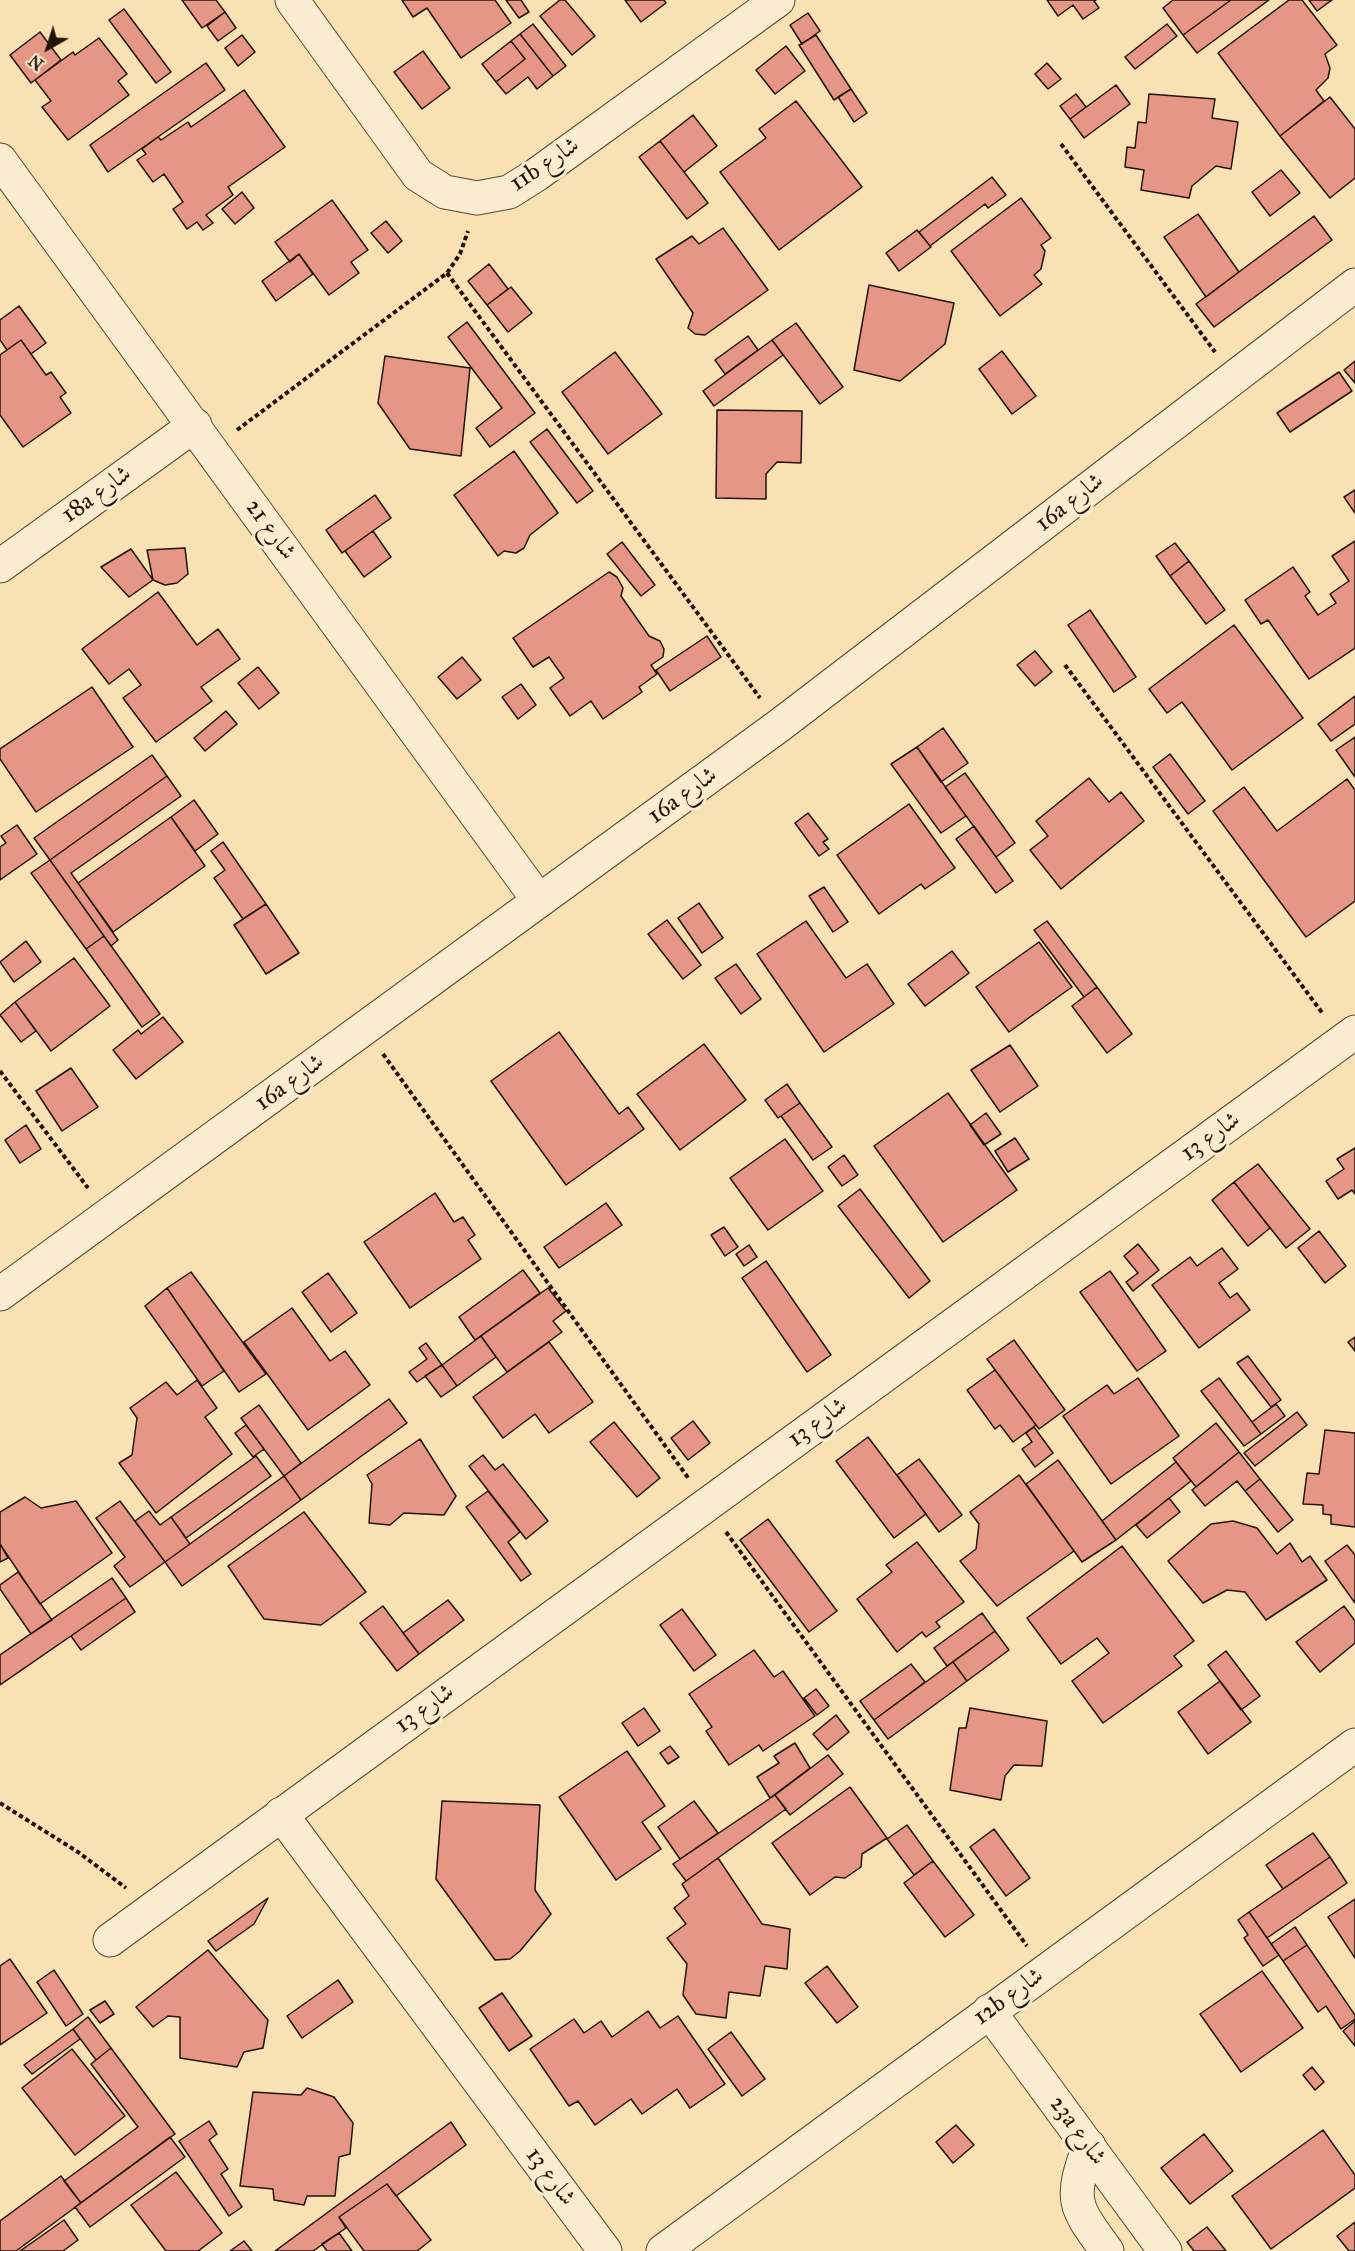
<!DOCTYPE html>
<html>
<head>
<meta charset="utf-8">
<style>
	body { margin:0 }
	#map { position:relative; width:1355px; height:2251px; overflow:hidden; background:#f8e2b4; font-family:"IM FELL Great Primer",serif }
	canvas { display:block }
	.north { position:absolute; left:18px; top:18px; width:60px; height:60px; -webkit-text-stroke:4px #faecce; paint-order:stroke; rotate:219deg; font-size:16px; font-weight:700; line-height:24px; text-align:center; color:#23130a }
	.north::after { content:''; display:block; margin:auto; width:21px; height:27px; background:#23130a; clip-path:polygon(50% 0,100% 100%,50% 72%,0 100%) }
</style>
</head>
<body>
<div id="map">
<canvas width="1355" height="2251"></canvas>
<div class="north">N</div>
</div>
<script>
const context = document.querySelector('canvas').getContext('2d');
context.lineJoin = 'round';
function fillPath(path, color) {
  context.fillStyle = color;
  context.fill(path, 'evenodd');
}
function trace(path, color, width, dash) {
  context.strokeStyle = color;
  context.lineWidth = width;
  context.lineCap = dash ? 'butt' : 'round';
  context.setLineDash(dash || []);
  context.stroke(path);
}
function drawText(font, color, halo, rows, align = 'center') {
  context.font = font + ' "IM FELL Great Primer",Amiri,serif';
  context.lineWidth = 6;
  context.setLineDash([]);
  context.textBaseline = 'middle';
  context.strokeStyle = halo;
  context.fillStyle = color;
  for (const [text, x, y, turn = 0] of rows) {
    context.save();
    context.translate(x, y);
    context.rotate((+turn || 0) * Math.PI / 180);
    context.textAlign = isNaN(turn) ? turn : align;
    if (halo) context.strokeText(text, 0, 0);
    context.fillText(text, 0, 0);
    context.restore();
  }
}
const building = new Path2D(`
	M182,0H216L225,12L202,28Z
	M402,0H495L511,23L461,58L427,8L413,17Z
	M506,0H521L529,12L519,18Z
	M560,0H565L595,36L572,55L540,16Z
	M625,0H664L666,3L641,22Z
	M1047,0H1096L1094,1L1099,8L1083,19L1073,5L1058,16Z
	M1173,0H1231L1183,35L1163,8Z
	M1231,0H1269L1197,53L1183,35Z
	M1289,0H1302L1337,45L1325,54L1330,68L1328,78L1316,90L1324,101L1280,136L1218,53Z
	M1309,0H1332L1317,11Z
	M124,9L171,72L156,83L109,20Z
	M225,12L236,28L218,41L207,26Z
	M808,13L820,31L802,44L790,25Z
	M533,24L566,66L553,76L520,34Z
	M1167,24L1177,36L1135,69L1125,57Z
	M40,32L61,60L31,83L10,55Z
	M520,34L553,76L537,89L528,77L506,94L496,82L525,59L511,41Z
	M242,35L255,52L238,66L225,48Z
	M816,35L851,89L834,100L799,45Z
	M99,38L127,74L118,81L129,95L68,140L42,107L51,101L35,80L73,52L75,55Z
	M511,41L525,59L496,82L482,64Z
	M786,46L805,71L775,94L756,70Z
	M423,51L450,88L422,109L394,72Z
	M206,63L225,90L108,172L90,145Z
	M1047,63L1061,79L1048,89L1035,74Z
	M1116,85L1130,104L1084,138L1070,119Z
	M851,89L867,113L854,122L838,97Z
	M244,90L285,147L228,187L233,195L206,215L213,223L203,230L197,222L187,229L173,209L183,202L164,174L153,182L137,160L146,154L142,149L158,137L161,140L188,122L191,127Z
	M1076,94L1086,107L1070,119L1060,106Z
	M1149,94L1215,99L1212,118L1238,122L1231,169L1216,166L1192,186L1189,198L1141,190L1144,170L1125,167L1127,147L1135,148L1138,122L1146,123Z
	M1330,97L1355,129V178L1330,198L1280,136Z
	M796,101L862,187L779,250L720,172L766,138L759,129Z
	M693,115L717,146L684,172L660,141Z
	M660,141L708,203L687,219L639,157Z
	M1281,170L1300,193L1270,216L1252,192Z
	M992,177L1006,195L988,208L985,204L930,246L919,232Z
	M242,192L254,208L235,224L222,209Z
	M1021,198L1051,238L1041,245L1045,251L1041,269L1034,275L1042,284L1000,316L951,251Z
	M332,200L368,250L351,262L359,273L329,295L299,254L290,262L275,242Z
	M1198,214L1239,272L1206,297L1164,237Z
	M1314,216L1332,240L1214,327L1196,304Z
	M386,221L402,241L388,253L371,233Z
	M723,228L768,290L705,335L695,334L688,328L693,313L656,259L692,236L699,244Z
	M917,230L931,247L899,271L886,253Z
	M299,254L313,274L276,301L262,281Z
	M489,264L508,289L487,305L468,281Z
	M869,285L954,303L945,344L900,381L854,370Z
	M511,287L532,313L508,332L487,305Z
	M19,306L46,343L31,354L21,340L7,350L0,340V320Z
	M467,322L535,413L490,447L476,428L502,408L448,337Z
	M796,323L843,387L820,404L772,340Z
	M748,336L758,350L725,374L715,360Z
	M21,340L46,375L51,372L66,393L60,397L71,413L23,447L0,415V355Z
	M772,340L783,355L714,406L703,391Z
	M1002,351L1036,396L1012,414L979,369Z
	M615,352L662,414L608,454L562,392Z
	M385,356L470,368L461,456L410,449L378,403Z
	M1355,361V383L1344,370Z
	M1339,372L1352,391L1290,432L1277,413Z
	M717,410L802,411L801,463L777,462L766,474V499L716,498Z
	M547,429L593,491L577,503L530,442Z
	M514,451L558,513L530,535L524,548L516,553L504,551L498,556L454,495Z
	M1355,490V513L1344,497Z
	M375,495L391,518L342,553L326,530Z
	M373,531L391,557L364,577L345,551Z
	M1355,541V648L1309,679L1268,620L1261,624L1245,600L1293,567L1310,592L1305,596L1318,615L1336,603L1330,594L1349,581L1332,556Z
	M622,542L655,585L641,596L607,554Z
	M1175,543L1189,561L1170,576L1156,556Z
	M185,548L188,574L177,583L165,585L153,580L147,550Z
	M131,549L153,580L129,597L101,567Z
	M1189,561L1225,610L1206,624L1170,576Z
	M609,572L617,577L623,588L621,596L649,636L660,641L664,649L663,657L651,665L657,674L639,687L642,692L603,719L591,701L570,716L550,688L564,678L549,657L533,667L513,638Z
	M158,592L197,645L218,629L240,659L201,687L212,701L156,742L123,698L141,685L129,669L109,684L82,649Z
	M1090,610L1136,677L1114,692L1068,625Z
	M1234,625L1303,718L1232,770L1182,702L1167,713L1149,689Z
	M707,636L721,657L670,691L656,670Z
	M1035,651L1052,672L1035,686L1017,665Z
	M462,657L481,680L457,699L438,677Z
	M258,667L279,693L259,709L238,683Z
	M521,684L536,705L518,719L502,697Z
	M92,687L133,747L36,812L0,759V749Z
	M1355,696V724L1331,741L1318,724Z
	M226,711L237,724L205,751L194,738Z
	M943,728L968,763L941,782L917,747Z
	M1355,737V777L1336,750Z
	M917,747L966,816L941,833L891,764Z
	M1170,754L1205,801L1188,814L1153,767Z
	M152,755L167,776L50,860L34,838Z
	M965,773L1015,843L996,857L945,787Z
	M167,776L181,796L71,873L118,940L111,946L50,860Z
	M1089,778L1109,802L1121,792L1144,821L1061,889L1030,850L1048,836L1036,821Z
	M1347,779L1355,790V901L1306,937L1213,811L1244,787L1277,831Z
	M194,800L218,834L195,851L171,817Z
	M909,804L955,868L925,889L921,884L879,914L837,855Z
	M808,813L828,839L823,842L829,849L819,856L795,823Z
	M171,817L205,866L113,932L78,883Z
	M17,825L37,854L0,880V847L6,843L1,836Z
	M974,826L1013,881L996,893L956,839Z
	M223,842L266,904L243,919L214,878L225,870L211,851Z
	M50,860L104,936L86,949L31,873Z
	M824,887L848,922L833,932L809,896Z
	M699,903L723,938L702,953L678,918Z
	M266,904L299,953L266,974L234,925Z
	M667,920L701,965L683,979L648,934Z
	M806,921L846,978L867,964L894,1004L824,1052L757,954Z
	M1047,921L1097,987L1084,997L1034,930Z
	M104,936L160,1014L142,1027L86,949Z
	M26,941L41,962L14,982L0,962Z
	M1039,942L1072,987L1009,1032L976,987Z
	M952,951L969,973L925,1006L908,984Z
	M74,958L110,1006L51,1051L15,1002Z
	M736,964L761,999L741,1014L715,978Z
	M1097,987L1132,1034L1107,1053L1072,1006Z
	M15,1002L36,1031L21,1042L0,1015Z
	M163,1017L183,1042L136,1079L113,1050L138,1030L141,1034Z
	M559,1032L619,1114L628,1107L644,1129L566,1185L491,1081Z
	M704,1044L746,1100L680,1150L637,1094Z
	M1010,1045L1038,1086L1000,1112L971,1070Z
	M71,1068L98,1107L62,1131L36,1091Z
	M787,1084L800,1103L778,1118L765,1100Z
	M948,1093L1017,1190L943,1242L874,1146Z
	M800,1103L832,1147L813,1160L781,1116Z
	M986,1113L1001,1134L984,1145L970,1125Z
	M26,1125L41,1149L20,1163L5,1140Z
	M1015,1138L1029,1159L1008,1172L995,1151Z
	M785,1139L823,1191L768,1230L730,1178Z
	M1355,1148V1194L1352,1190L1338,1199L1326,1181L1344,1169L1337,1159Z
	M844,1155L858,1175L842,1186L828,1167Z
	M1258,1164L1310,1229L1286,1248L1234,1182Z
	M1234,1182L1270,1228L1248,1246L1212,1200Z
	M860,1189L930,1281L909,1298L838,1206Z
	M435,1193L454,1222L463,1217L475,1235L468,1240L481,1259L410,1308L364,1242Z
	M606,1203L622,1225L559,1268L544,1247Z
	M724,1227L738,1247L725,1256L711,1235Z
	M1319,1231L1346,1266L1325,1283L1298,1248Z
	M1138,1244L1159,1270L1133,1291L1126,1282L1138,1273L1124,1256Z
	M749,1245L757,1257L744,1266L736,1254Z
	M1222,1248L1238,1269L1219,1283L1230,1298L1237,1293L1250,1310L1199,1348L1152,1285L1190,1257L1197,1266Z
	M766,1261L831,1355L807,1372L742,1278Z
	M523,1270L540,1293L475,1340L459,1317Z
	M1110,1271L1166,1351L1137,1371L1080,1292Z
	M191,1272L266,1374L239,1392L167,1288Z
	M328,1273L357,1313L331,1332L302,1292Z
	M167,1288L224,1371L202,1386L145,1306Z
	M548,1288L566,1311L553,1321L562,1332L507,1372L481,1336Z
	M292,1308L330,1361L345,1351L370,1385L308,1430L244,1342Z
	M481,1336L496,1357L457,1386L442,1365Z
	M1355,1337V1351L1348,1342Z
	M1014,1340L1065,1410L1039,1429L987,1359Z
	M549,1342L593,1402L549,1433L535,1414L503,1438L473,1397Z
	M426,1343L442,1365L417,1382L409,1372L427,1359L419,1348Z
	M1248,1356L1281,1400L1271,1407L1237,1363Z
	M442,1365L457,1386L441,1397L425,1376Z
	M995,1370L1036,1425L1013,1442L1000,1425L995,1429L967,1390Z
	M1138,1378L1179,1436L1111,1484L1063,1416L1107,1385L1114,1394Z
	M1219,1378L1261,1434L1244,1446L1201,1391Z
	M197,1380L217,1408L205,1417L232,1454L156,1513L119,1463L132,1455L137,1418L130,1408L166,1382L177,1395Z
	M389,1399L407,1423L301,1500L284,1476Z
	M1276,1404L1285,1416L1261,1434L1252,1422Z
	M259,1405L301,1463L284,1476L241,1418Z
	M1297,1412L1307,1425L1255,1466L1244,1453Z
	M693,1421L710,1443L688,1460L671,1438Z
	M614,1422L660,1478L637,1497L590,1442Z
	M1216,1423L1239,1452L1196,1487L1173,1458Z
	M246,1425L264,1449L253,1457L235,1433Z
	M1034,1427L1053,1453L1035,1467L1022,1449L1032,1442L1026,1433Z
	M1325,1430L1355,1433V1527L1331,1524V1515L1323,1514V1505L1303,1504L1307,1473L1319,1474Z
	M868,1437L926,1514L894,1538L836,1461Z
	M420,1439L456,1496L444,1515L404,1513L390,1525L369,1523L372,1484L367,1475Z
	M1239,1452L1260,1479L1245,1491L1237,1481L1205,1506L1192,1490Z
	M483,1455L495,1470L503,1464L548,1521L526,1539L469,1466Z
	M256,1456L271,1476L186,1538L171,1517Z
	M919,1459L962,1515L939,1532L897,1475Z
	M1058,1460L1116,1540L1082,1562L1026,1484Z
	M1176,1462L1191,1481L1116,1540L1102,1521Z
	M1019,1475L1074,1551L997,1606L960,1561L976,1549L979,1524L970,1512Z
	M284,1476L301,1500L182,1586L165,1562Z
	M1260,1479L1293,1520L1278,1532L1245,1491Z
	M488,1491L520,1532L508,1542L531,1574L521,1581L466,1507Z
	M25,1497L41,1508L76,1501L112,1553L40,1604L0,1544V1512Z
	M1169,1498L1180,1512L1147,1538L1136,1525Z
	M120,1501L165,1562L130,1587L114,1566L125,1557L96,1518Z
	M149,1511L160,1525L171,1517L190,1544L165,1562L135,1521Z
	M304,1512L366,1592L321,1625L264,1619L228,1566Z
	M768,1519L837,1611L809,1632L740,1540Z
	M1233,1521L1257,1528L1277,1554L1290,1543L1302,1562L1310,1556L1327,1580L1266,1620L1245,1592L1227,1590L1203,1603L1168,1561L1211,1524Z
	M917,1542L964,1602L936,1622L940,1627L926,1637L922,1632L897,1652L857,1599L892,1572L886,1565Z
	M0,1544L8,1558L0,1562Z
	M1347,1545L1355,1555V1603L1325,1561Z
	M1122,1546L1194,1641L1174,1656L1182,1666L1103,1723L1072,1681L1109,1653L1097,1638L1061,1664L1027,1618Z
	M18,1572L52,1620L31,1634L0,1589V1585Z
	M112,1578L126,1598L0,1685V1655Z
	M126,1598L135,1612L81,1650L71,1636Z
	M448,1600L464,1620L419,1654L403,1633Z
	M383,1606L419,1654L397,1671L360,1623Z
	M1344,1606L1355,1621V1643L1320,1672L1296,1642Z
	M682,1609L716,1655L694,1671L660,1625Z
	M982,1613L995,1631L947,1666L934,1648Z
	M995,1631L1009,1650L967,1681L953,1662Z
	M754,1650L774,1677L783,1671L815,1716L763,1751L759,1745L729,1765L706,1731L712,1727L689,1694Z
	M1226,1651L1260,1696L1241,1710L1208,1665Z
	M953,1662L967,1681L888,1739L874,1720Z
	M911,1664L925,1682L874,1720L860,1701Z
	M1220,1681L1251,1722L1208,1754L1178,1712Z
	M816,1689L829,1706L817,1715L804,1698Z
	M644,1708L660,1731L638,1746L622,1723Z
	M970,1708L1047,1721L1042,1766L1014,1765L1005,1776L1001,1800L950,1790L959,1728H966Z
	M836,1715L849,1732L827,1750L813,1734Z
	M795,1743L810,1768L770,1798L757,1777L779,1763L774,1756Z
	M670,1746L679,1757L668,1764L660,1753Z
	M627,1751L665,1806L642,1822L661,1849L616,1880L559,1797Z
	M828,1755L843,1774L790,1815L775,1795Z
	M850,1787L887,1838L862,1854L861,1867L845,1878L835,1877L810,1895L772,1843Z
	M775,1795L786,1809L686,1881L673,1864Z
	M442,1801L540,1805L535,1890L551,1914L520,1951L510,1959L495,1960L436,1879Z
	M694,1801L718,1833L680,1859L658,1827Z
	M907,1825L933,1861L914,1875L887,1839Z
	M994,1829L1030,1878L1006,1896L970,1847Z
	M1313,1833L1330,1857L1283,1889L1266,1865Z
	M1330,1857L1347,1883L1267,1938L1249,1912Z
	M718,1858L762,1924L790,1929L787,1969L765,1966L760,1996L729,1992L726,2018L696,2014L683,1995L687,1964L667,1938L686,1924L674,1908L689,1896L682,1884Z
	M933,1861L974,1915L945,1937L904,1883Z
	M268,1898L254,1924L216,1951L208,1941Z
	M1355,1899V1958L1328,1917Z
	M1249,1912L1279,1955L1263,1966L1244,1938L1248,1935L1238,1920Z
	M1295,1927L1307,1945L1283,1961L1271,1944Z
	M1307,1945L1355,2015V2019L1341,2029L1326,2006L1318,2012L1283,1961Z
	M208,1950L268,2020L263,2048L244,2052L237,2067L180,2058V2017L168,2016L153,2027L136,2007Z
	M10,1959L47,2013L0,2045V1966Z
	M827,1966L858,2007L837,2023L805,1983Z
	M54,1970L83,2014L66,2026L37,1982Z
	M1262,1971L1303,2028L1241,2072L1200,2014Z
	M338,1980L353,2002L302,2038L287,2016Z
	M502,1993L532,2036L509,2051L479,2008Z
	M105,2001L114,2014L100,2023L90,2010Z
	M648,2011L660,2028L678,2016L725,2084L690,2108L677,2089L642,2114L631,2099L595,2125L578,2101L569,2106L530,2049L574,2019L584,2033L601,2021L612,2037Z
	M88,2017L111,2048L96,2060L73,2029Z
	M1355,2021V2046L1343,2031Z
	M73,2029L80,2039L32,2074L24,2065Z
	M731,2032L765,2079L742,2096L708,2049Z
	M111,2048L175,2134L81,2203L64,2181L138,2127L91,2064Z
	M72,2049L125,2116L75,2155L22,2088Z
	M1312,2067L1324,2082L1315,2090L1303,2075Z
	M307,2088L334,2097L353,2123L350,2154L339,2157L335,2196H307L304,2205L274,2200L273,2189L240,2186L253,2092L301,2095Z
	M209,2121L217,2134L209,2140L228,2169L221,2174L242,2207L229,2216L179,2141Z
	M451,2122L466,2145L396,2196L387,2184L339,2217L346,2228L313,2251H275Z
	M956,2125L974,2145L953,2163L936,2142Z
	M1323,2130L1355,2175V2188L1271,2249L1232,2196Z
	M1204,2134L1233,2171L1190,2204L1161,2168Z
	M170,2137L185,2157L90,2227L75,2207Z
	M176,2172L222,2233L198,2251H166L131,2205Z
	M61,2176L81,2203L16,2251H0V2221Z
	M387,2184L431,2240L417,2251H364L339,2217Z
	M64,2220L78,2240L63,2251H20Z
	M1355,2222V2251H1349L1337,2236Z
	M1207,2227L1226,2251H1194L1187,2242Z
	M339,2233L352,2251H327L322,2244Z
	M244,2241L252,2251H230Z`);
fillPath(building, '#e69685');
trace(building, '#23130a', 1.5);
const minor = new Path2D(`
	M292,0L418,175L445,192L477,198L509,192L536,175L778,0
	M0,160L539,901
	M0,566L195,425
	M0,1294L780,725L1355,285
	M281,1814L605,2251
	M110,1940L1355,1032
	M989,2011L1165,2251
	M1089,2146C1069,2201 1074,2206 1107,2251
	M663,2251L1355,1745`);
trace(minor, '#584734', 35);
trace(new Path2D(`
	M1061,144L1215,352
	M447,273L760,698
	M237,430L447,273L460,254L468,231
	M1065,665L1323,1014
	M383,1054L689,1479
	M0,1071L88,1188
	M726,1532L1027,1946
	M0,1803L78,1852L126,1888`), '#23130a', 4, [4.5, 3]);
trace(minor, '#faecce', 33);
drawText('24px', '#23130a', '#faecce', [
	["11b شارع",545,165,-34],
	["18a شارع",97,495,-36],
	["16a شارع",1070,503,-38],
	["شارع 21",270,530,54],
	["16a شارع",683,796,-36],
	["16a شارع",290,1083,-36],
	["شارع 13",1211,1137,-36],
	["شارع 13",818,1423,-36],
	["شارع 13",425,1709,-36],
	["12b شارع",1009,1997,-36],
	["23a شارع",1077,2131,54],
	["شارع 13",550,2177,53]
]);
</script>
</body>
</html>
